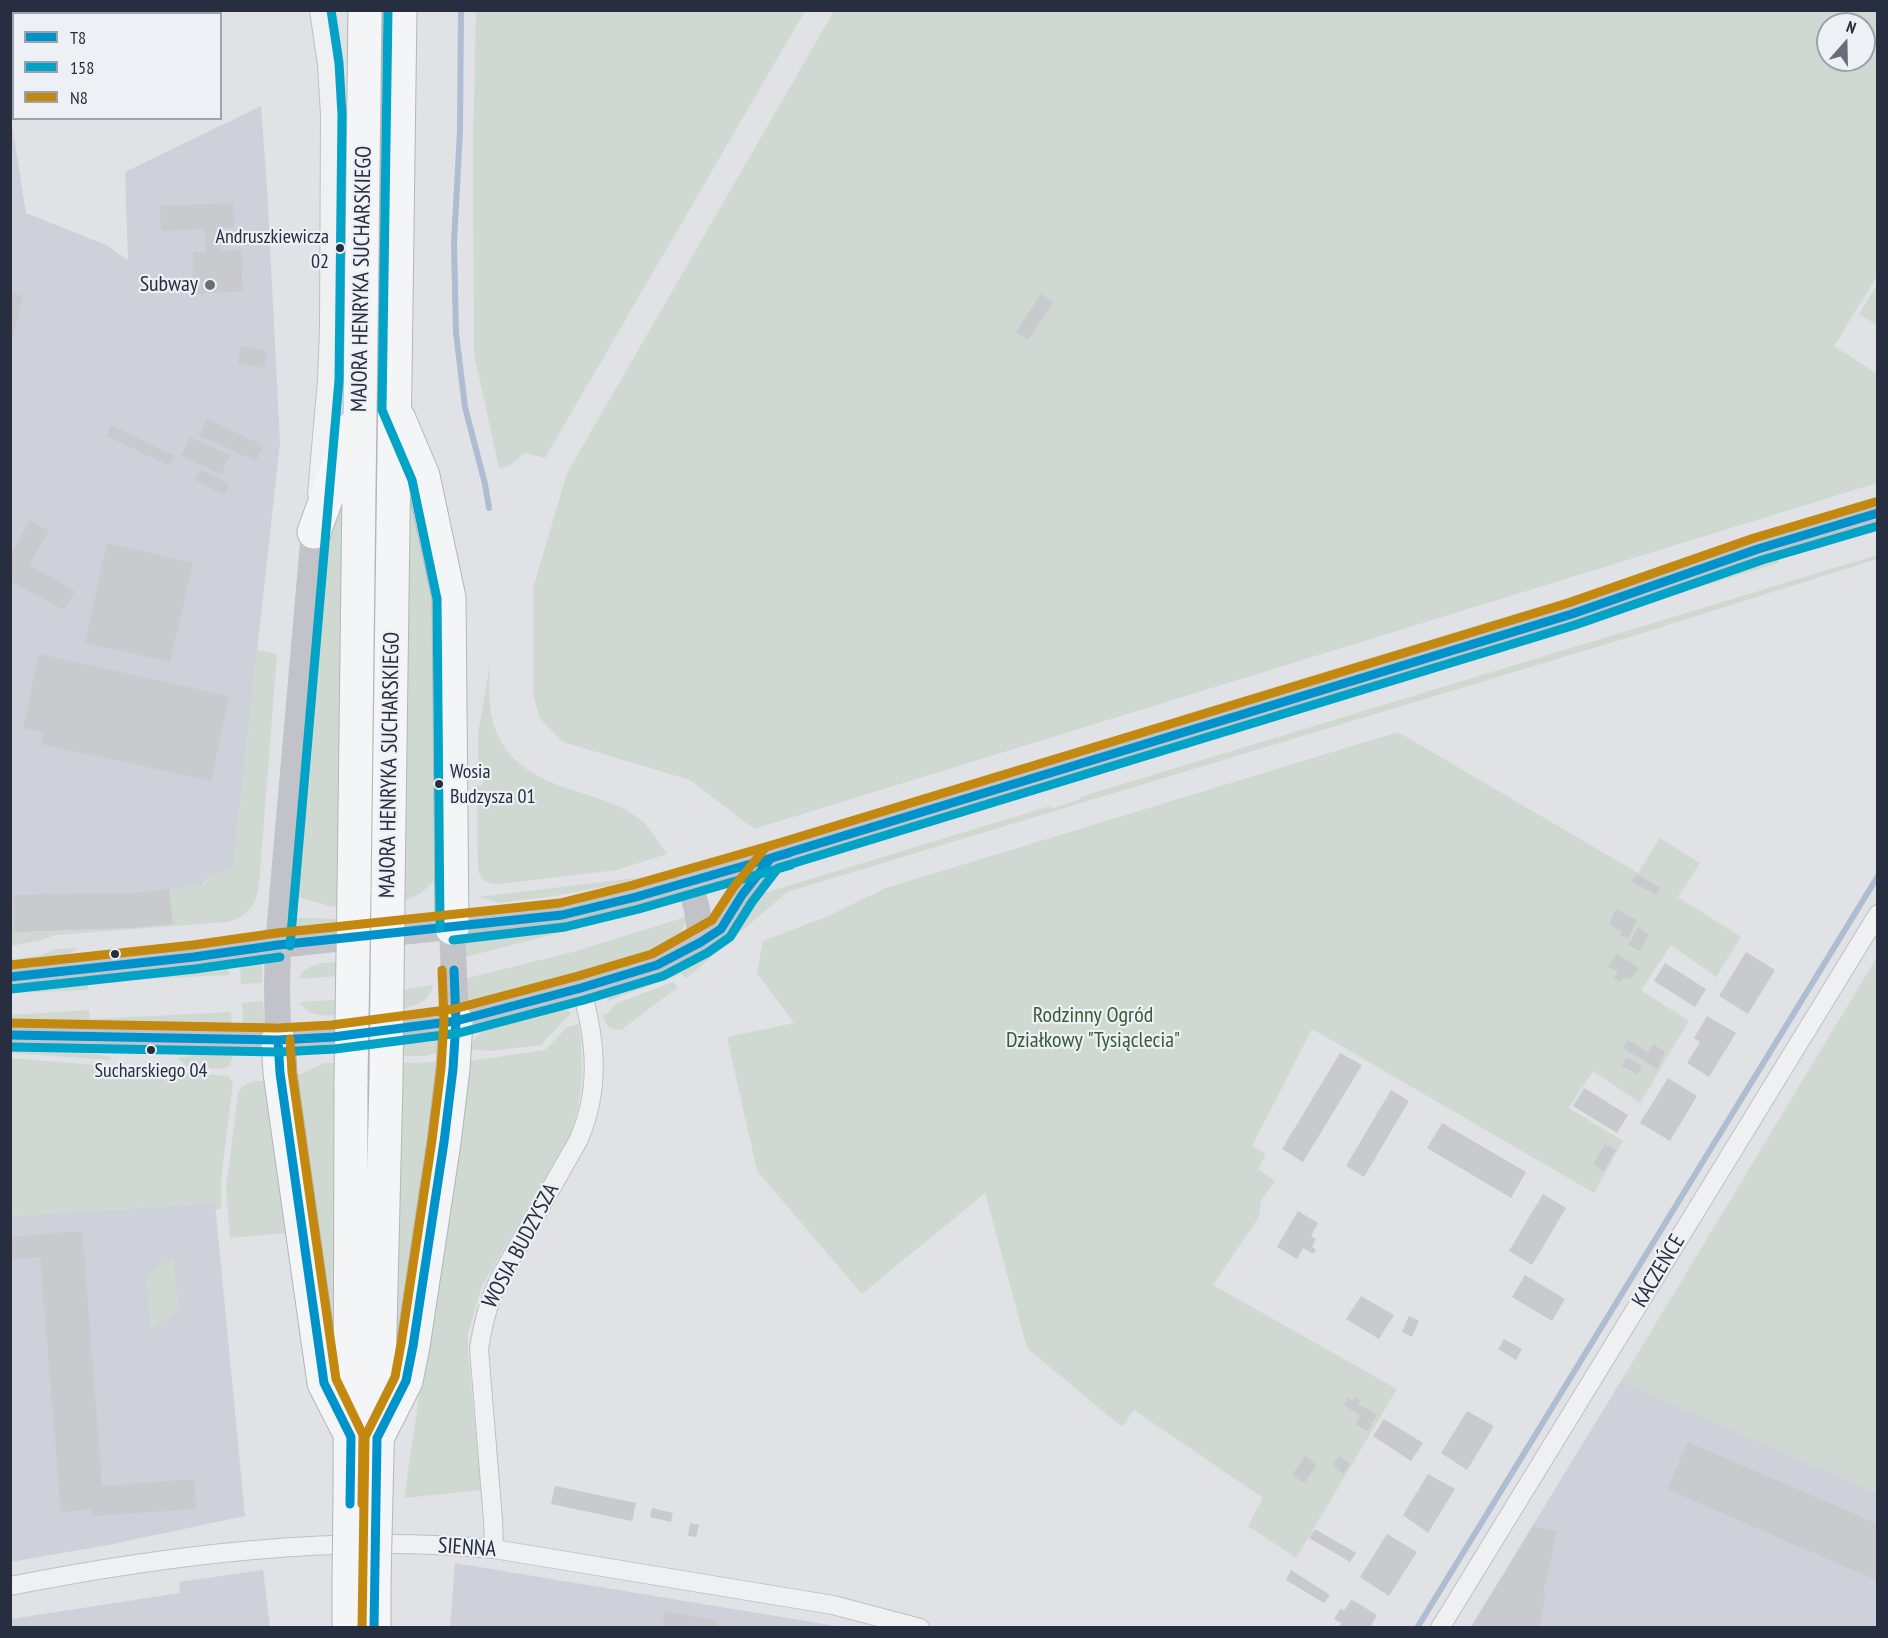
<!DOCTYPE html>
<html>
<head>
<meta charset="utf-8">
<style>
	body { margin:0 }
	#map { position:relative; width:1888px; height:1638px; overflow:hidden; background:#e0e2e6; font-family:"PT Sans Narrow",sans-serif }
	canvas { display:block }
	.frame { position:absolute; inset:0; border:12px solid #272e3f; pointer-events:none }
	.legend { position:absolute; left:12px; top:12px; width:210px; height:108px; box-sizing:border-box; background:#edf0f5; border:2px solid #9ea2ac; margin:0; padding:8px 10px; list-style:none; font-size:18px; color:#272e3f }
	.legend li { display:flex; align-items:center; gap:12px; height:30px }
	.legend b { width:30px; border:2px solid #9ea2ac }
	.north { position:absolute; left:1816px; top:12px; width:60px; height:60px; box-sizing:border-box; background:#edf0f5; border:2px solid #9ea2ac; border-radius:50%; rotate:20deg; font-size:16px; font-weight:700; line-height:24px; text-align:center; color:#272e3f }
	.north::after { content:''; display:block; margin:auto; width:21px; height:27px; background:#686d79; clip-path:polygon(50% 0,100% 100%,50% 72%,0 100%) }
</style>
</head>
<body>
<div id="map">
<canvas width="1888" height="1638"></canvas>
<div class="frame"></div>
<ul class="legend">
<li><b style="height:8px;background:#0093cb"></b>T8</li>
<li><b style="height:8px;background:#02a3c7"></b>158</li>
<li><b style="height:8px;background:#c38810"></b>N8</li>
</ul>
<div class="north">N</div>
</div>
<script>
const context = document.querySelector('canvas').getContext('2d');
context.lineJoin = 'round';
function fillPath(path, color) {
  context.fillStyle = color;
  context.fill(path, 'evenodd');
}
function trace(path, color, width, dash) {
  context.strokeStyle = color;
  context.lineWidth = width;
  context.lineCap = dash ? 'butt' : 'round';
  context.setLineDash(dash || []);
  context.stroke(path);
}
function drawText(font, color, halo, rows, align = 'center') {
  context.font = font + ' "PT Sans Narrow",sans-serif';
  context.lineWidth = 4.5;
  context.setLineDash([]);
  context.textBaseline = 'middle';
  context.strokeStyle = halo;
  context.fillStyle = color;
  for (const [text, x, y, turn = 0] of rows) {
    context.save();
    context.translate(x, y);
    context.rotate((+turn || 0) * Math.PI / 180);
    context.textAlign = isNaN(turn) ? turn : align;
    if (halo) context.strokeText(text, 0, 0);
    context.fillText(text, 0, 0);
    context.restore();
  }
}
fillPath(new Path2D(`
	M261,106L267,188L280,442L233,869L210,875L173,924L133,928L11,932L10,112L26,213L106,245L128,260L125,172Z
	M215,1203L245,1516L108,1545L11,1562V1216Z
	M1621,1381L1877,1493V1627L1470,1628Z
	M455,1563L842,1627L450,1628Z
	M263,1570L270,1627H11V1619L180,1593L179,1582Z`), '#ced1d9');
fillPath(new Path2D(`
	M476,11H805L545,458L525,453L509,466L499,468L474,354L473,143Z
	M834,11H1877V276L1834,346L1877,374V483L754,829L690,780L563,742L540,719L533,694V588L567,473ZM1828,24H1864V60H1828Z
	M1877,285V325L1859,314Z
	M344,469L340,907C325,907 311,899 296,897L319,604L325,557Z
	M407,478L429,573L435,621L441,880L433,882L420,894L402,902Z
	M1877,498V503L1635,583L706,866L700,864L809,829L1006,769L1007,772L1014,770V767L1172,719L1173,721L1180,719L1179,716L1623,581L1624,584L1631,581L1630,578L1647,573L1649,576L1656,573L1655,570Z
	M1776,553L1779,563L1369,687Z
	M1877,555V559L1630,637L787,892L687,978L681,974L606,1002L616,988L748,898L1050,806L1051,809L1080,799V797Z
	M257,650L277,654L259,885C257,905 247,917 227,922L55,935L42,940L11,946L10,932L133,928L172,924L169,889L204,885L210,875L233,869Z
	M490,663C490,679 488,697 491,714C500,761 537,780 579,792C599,799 621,804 638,818C650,827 658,841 667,854L617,870L500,884C488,884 483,882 478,871L477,785H483V773L478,772V733Z
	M1398,732L1638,873L1660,838L1700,863L1678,897L1741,937L1716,977L1671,945L1641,990L1689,1021L1640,1103L1593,1071L1569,1108L1623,1141L1594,1193L1312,1029L1252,1146L1266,1154L1258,1169L1275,1181L1261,1201L1259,1217L1213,1285L1397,1389L1296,1558L1248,1526L1263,1498L1134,1410L1122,1427L1027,1348L985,1193L862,1294L757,1171L727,1037L794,1023L757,973L763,941L828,916L886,888Z
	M667,874L662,879L648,884L602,887L561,895L499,903L479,897Z
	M689,916L681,932L665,948L631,963L467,1005V978L573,952Z
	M295,918L340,919L339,927L294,932Z
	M566,928L567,931L465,957L464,939Z
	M79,948C66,958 28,966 11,963L10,960L42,955L55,949Z
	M1877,957V1493L1621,1381Z
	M262,961V983L241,984L240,962Z
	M339,962V976L298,979C307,963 322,963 339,962Z
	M228,964L229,975L88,982V990L11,993L10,987Z
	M673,982L678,987L621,1030C610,1030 605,1026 603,1015L608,1013L617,1003Z
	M433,985C429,1003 417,1005 401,1009V990Z
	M338,1000V1015C321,1016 310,1017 299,1002Z
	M263,1001L265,1027H243L242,1003Z
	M553,1007L562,1008L571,1013L541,1045L490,1051L469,1049C480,1020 526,1014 553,1007Z
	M89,1010L90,1019L231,1012L232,1027L11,1023V1015Z
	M579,1024C584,1062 583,1098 571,1134L482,1286L468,1333V1352L481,1490L404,1498L469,1061L545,1050L567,1027Z
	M443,1034L442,1051L425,1056H400V1041Z
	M10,1047L60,1048L111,1057V1060L11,1053Z
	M216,1051H232V1060L229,1066L221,1069L186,1066L178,1058Z
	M11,1058L228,1076L233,1082L221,1180V1209L216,1210L215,1203L11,1216Z
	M442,1062L396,1382L391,1378L400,1063Z
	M325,1063H337L338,1385L293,1077Z
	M270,1080L287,1233L230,1238L226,1189L238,1094C243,1080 257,1082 270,1080Z
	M174,1257L178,1309L150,1331L146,1275Z`), '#d0d9d1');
trace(new Path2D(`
	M461,10L460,130L454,243L456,333L465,407L485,484L489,508
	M1417,1628L1878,876`), '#aebdd2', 6);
fillPath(new Path2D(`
	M233,203L234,228H219L220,251L241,250L243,291L198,294L194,290L193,252H206V229L161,231L160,206Z
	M10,293L23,296L11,341H10Z
	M1041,294L1053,302L1028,340L1016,332Z
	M241,346L267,351L264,368L238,363Z
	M207,419L263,445L256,461L199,436Z
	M111,425L175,456L170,466L106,436Z
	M190,437L230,455L221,474L181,456Z
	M201,469L229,484L224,495L195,480Z
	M30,520L49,531L29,565L75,591L64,610L10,581V556Z
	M107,543L193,563L170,662L85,643Z
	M39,654L229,696L211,781L41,744L44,732L23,728Z
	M1637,874L1661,888L1656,895L1631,881Z
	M169,889L173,924L133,928L15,932L14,895L132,893Z
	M1616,909L1637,920L1628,939L1620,935L1622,931L1609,925Z
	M1638,927L1649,934L1639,951L1628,945Z
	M1746,952L1775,970L1748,1014L1719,996Z
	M1617,954L1639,968L1630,980L1624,977L1620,982L1614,978L1618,972L1608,966Z
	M1665,963L1706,989L1695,1007L1654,981Z
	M1707,1016L1736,1033L1709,1077L1687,1063L1700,1042L1694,1038Z
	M1628,1040L1648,1052L1653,1044L1665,1052L1657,1069L1623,1048Z
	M1340,1053L1362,1065L1303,1162L1282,1149Z
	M1627,1057L1642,1066L1637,1074L1622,1066Z
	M1668,1078L1697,1096L1670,1141L1640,1123Z
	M1584,1088L1628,1115L1617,1133L1573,1106Z
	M1391,1090L1409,1101L1364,1177L1346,1166Z
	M1442,1123L1526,1172L1511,1198L1427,1148Z
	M1605,1144L1616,1150L1603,1171L1593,1164Z
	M1543,1194L1566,1208L1532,1265L1509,1251Z
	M1298,1211L1318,1223L1311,1236L1316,1239L1312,1247L1316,1250L1313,1254L1303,1248L1297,1259L1277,1247Z
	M82,1231L102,1486L194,1479L196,1509L93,1516V1509L61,1512L40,1257L10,1260V1237Z
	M1525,1275L1565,1299L1552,1321L1512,1297Z
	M1361,1296L1394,1315L1379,1339L1346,1319Z
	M1409,1316L1419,1321L1412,1337L1402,1332Z
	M1504,1339L1522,1349L1516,1360L1498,1349Z
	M1348,1397L1353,1401L1355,1397L1360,1400L1358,1404L1374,1413L1376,1416L1372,1423L1363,1418L1372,1424L1367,1431L1355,1424L1360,1416L1344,1405Z
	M1467,1411L1494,1426L1467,1470L1441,1453Z
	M1384,1419L1423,1443L1411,1461L1373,1436Z
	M1688,1442L1878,1524V1581L1667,1489Z
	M1305,1456L1317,1465L1304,1483L1292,1475Z
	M1339,1456L1350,1464L1343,1474L1333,1465Z
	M1428,1474L1455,1489L1428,1533L1403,1515Z
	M555,1486L636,1503L632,1521L551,1504Z
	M652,1508L673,1513L671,1522L650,1517Z
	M690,1523L699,1525L696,1537L688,1536Z
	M1533,1526L1557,1531L1543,1594L1546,1595L1539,1628H1471Z
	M1315,1529L1356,1553L1350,1562L1309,1538Z
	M1387,1534L1417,1552L1389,1596L1360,1577Z
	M1291,1570L1330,1595L1324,1603L1286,1580Z
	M1351,1600L1356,1602L1377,1615L1370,1628H1339L1341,1623L1334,1619L1341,1608L1344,1611Z
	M665,1611L718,1621L717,1628H662Z`), '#c8cace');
const street = new Path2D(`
	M317,494L327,380L329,328L330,115L327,65L319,10
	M494,1549L493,1520L479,1349C483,1322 489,1298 502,1274L578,1141C601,1090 596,1040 581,988
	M10,1586C167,1555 334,1534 494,1549L833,1605L920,1628
	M1440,1628L1878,914`);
const highway = new Path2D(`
	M399,419L423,476L449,598L452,928
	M314,532L352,428
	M354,892L365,10
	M388,892L400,10
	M278,1040L280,1073L324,1383L348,1430
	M377,1438L406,1381L413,1346L444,1142L453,1069L456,1021
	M376,1494L386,1080
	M350,1496L351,1080
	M349,1628V1583
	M374,1628V1582`);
trace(street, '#bec0c4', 20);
trace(highway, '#b2b5bb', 35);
trace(street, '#eff0f2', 18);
trace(new Path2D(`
	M689,882L697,909L701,942
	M452,928L456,1021
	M10,977L194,957L278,945L562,915L636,897L771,858L1572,614L1758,549L1878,513
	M10,1035L278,1040L333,1037L456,1021L581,988L657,965L701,942L721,929L742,895L771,858
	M278,1040L277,986L278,945L314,532`), '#c1c3c8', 26);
trace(highway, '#f4f5f6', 33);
const highwayBridge = new Path2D(`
	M351,1080L354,892
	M386,1080L388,892
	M374,1582L376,1494
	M349,1583L350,1496`);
trace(highwayBridge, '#b2b5bb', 35, []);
trace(highwayBridge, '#f4f5f6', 33);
trace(new Path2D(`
	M10,977L194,957L278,945L562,915L636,897L789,853
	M10,1035L278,1040L333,1037L456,1021L581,988L657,965L701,942L721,929L742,895L771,858L1572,614L1758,549L1878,513
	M278,1040L280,1073L324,1383L351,1437L350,1504
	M374,1628L377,1438L406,1381L413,1346L444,1142L453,1069L456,1021L454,970`), '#0093cb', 9);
trace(new Path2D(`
	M388,10L382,410L412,480L437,599L440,928
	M453,940L565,927L639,909L791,865
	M290,946L339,380L342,115L339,63L331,10
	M11,989L195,969L280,957
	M10,1047L279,1052L335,1049L459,1033L584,1000L663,976L707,953L730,937L752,902L778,868L1575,625L1762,560L1878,526`), '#02a3c7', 9);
trace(new Path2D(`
	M10,965L193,945L277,933L560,903L633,885L786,841
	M10,1023L278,1028L332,1025L454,1009L578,976L652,954L712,920L733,888L766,847L1568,603L1754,538L1875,502
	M290,1039L292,1072L336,1379L363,1435L362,1504
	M362,1628L365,1437L395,1377L401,1344L432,1140L441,1068L444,1021L442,970`), '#c38810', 9);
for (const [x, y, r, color] of [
	[340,248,5,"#272e3f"],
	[210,285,6,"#686d79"],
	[439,784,5,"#272e3f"],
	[115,954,5,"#272e3f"],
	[151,1050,5,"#272e3f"]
]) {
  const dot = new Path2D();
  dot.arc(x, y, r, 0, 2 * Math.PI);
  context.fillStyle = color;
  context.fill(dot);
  trace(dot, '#edf0f5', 2);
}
drawText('20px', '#272e3f', '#edf0f5', [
	["Andruszkiewicza",329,237],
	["02",329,262],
	["Wosia",450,772,"left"],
	["Budzysza 01",450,797,"left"],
	["Sucharskiego 04",151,1071,"center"]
], 'right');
drawText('22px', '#272e3f', '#edf0f5', [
	["MAJORA HENRYKA SUCHARSKIEGO",362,279,-89],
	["MAJORA HENRYKA SUCHARSKIEGO",390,765,-89],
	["WOSIA BUDZYSZA",521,1246,-62],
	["KACZEŃCE",1659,1271,-59],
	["SIENNA",467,1548,4]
]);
drawText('22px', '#272e3f', '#edf0f5', [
	["Subway",198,285]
], 'right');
drawText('22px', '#395b34', '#edf0f5', [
	["Rodzinny Ogród",1093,1016],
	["Działkowy \"Tysiąclecia\"",1093,1041]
]);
</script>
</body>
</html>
